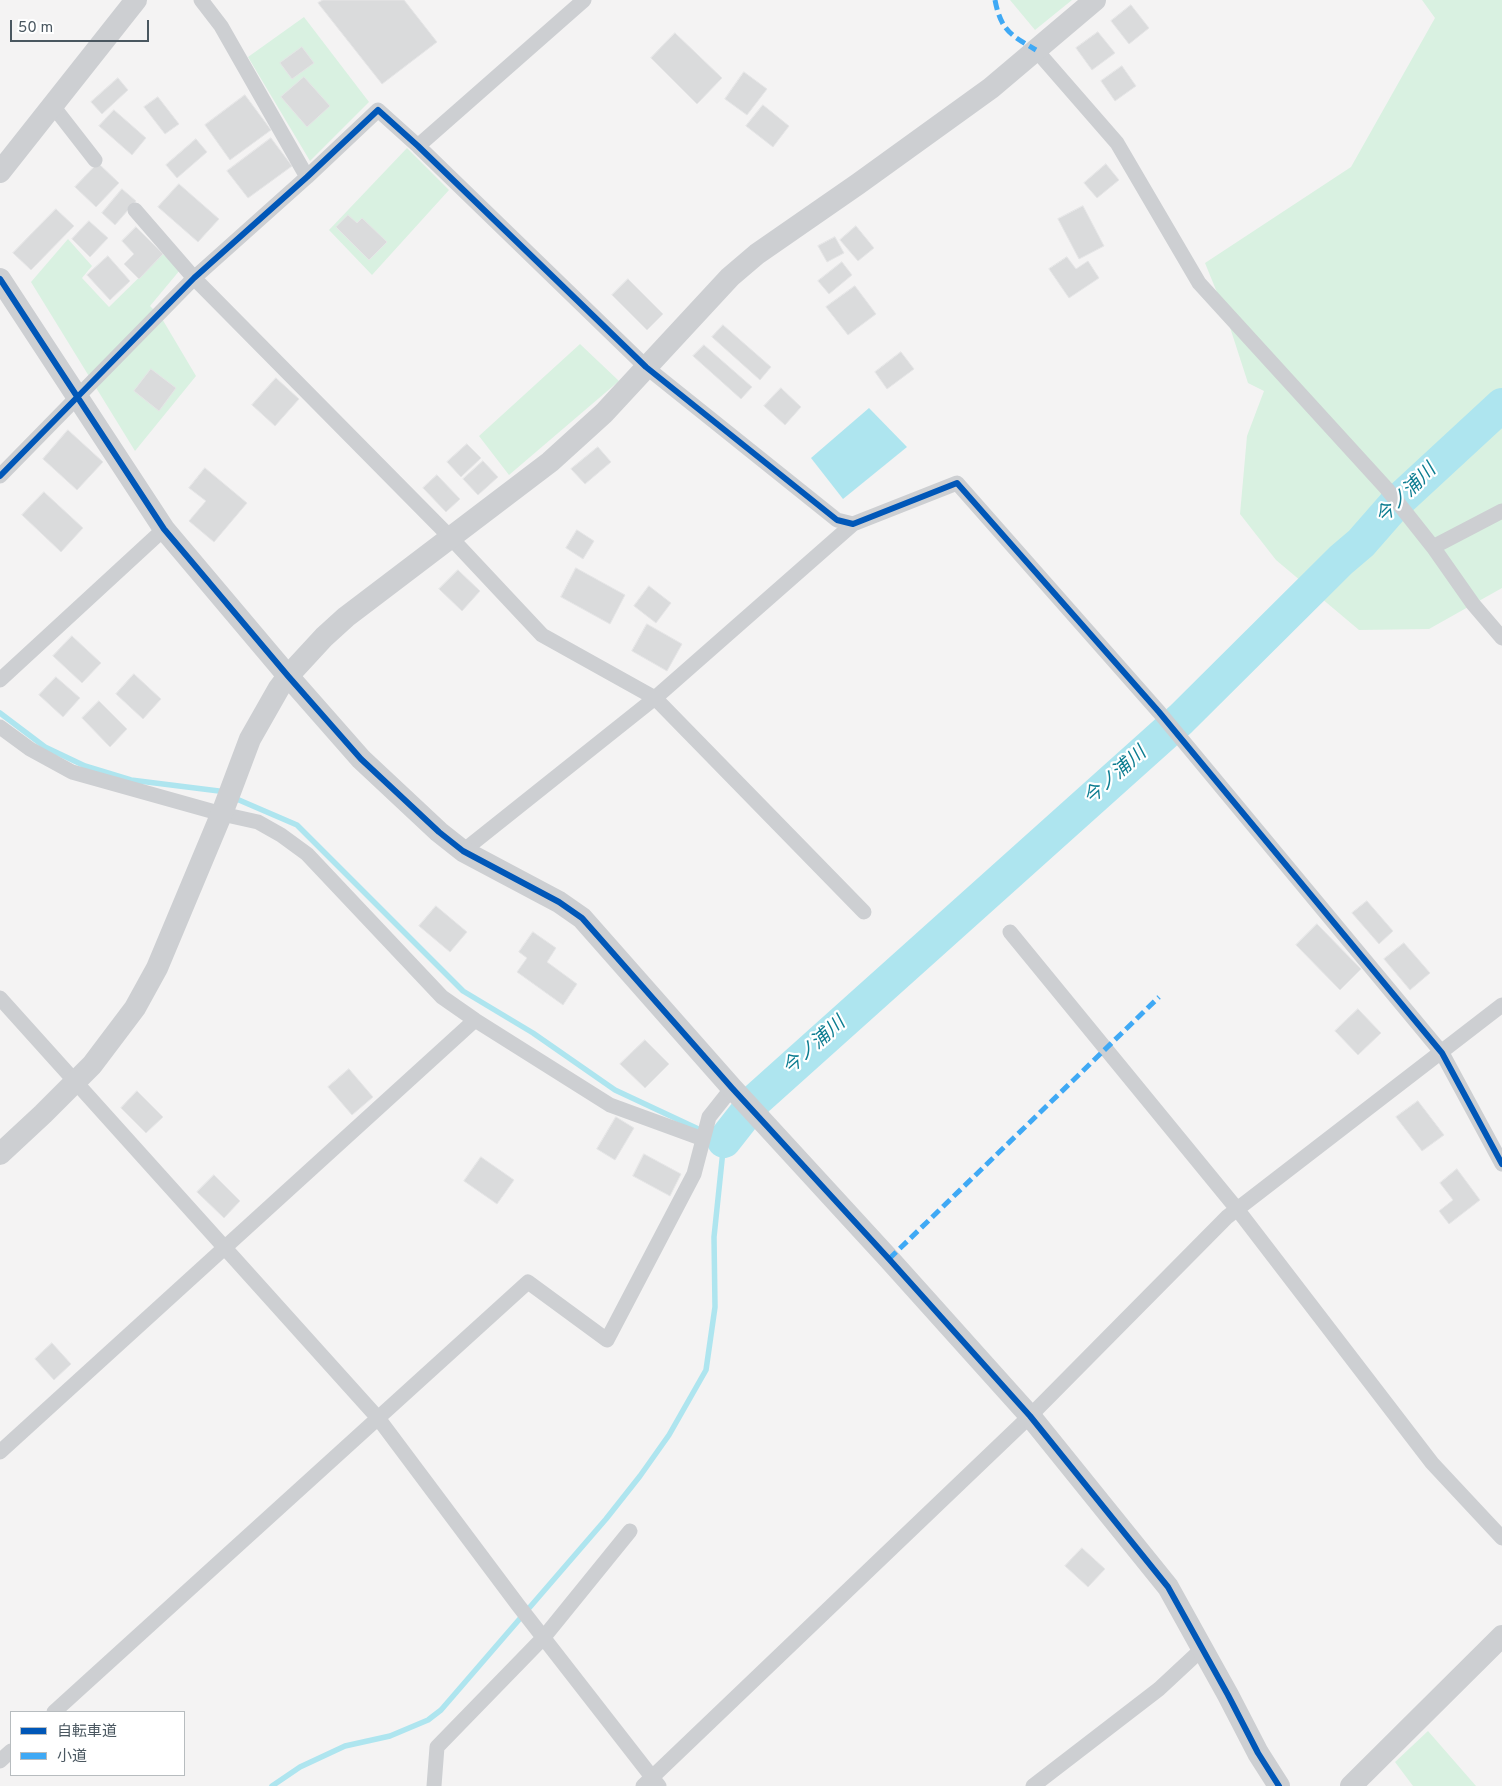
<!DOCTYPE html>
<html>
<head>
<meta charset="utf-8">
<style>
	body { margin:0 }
	#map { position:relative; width:1502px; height:1786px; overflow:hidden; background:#f4f3f3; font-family:Overpass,"Noto Sans JP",sans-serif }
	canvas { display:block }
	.legend { position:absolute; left:10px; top:1711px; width:175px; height:65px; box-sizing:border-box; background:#fff; border:1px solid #b7bcbf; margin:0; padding:6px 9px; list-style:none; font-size:15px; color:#4a5760 }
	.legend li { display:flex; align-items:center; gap:10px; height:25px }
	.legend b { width:25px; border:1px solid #b7bcbf }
	.scale { position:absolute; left:10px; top:20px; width:139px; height:22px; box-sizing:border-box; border:2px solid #4a5760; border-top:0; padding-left:6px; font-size:15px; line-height:18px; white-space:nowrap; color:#4a5760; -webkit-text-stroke:4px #fff; paint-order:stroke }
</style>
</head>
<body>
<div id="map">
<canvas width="1502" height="1786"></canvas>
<ul class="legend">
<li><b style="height:6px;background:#0057b8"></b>自転車道</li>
<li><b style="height:6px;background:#3fa9f5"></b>小道</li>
</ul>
<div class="scale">50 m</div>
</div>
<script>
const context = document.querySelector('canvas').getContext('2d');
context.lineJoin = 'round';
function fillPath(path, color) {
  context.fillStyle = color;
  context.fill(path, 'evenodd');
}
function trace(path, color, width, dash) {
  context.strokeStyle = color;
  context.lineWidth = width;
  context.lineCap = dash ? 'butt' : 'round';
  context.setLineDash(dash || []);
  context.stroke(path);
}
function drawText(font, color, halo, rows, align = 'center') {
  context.font = font + ' Overpass,"Noto Sans JP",sans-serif';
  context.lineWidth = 4.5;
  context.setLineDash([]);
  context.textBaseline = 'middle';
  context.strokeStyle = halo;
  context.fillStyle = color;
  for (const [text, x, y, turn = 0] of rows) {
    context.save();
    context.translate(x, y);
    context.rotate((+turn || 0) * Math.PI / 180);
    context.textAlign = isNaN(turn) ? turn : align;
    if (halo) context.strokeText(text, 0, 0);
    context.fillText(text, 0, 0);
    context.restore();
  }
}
fillPath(new Path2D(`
	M1010,0H1072L1035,30Z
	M1422,0H1502V588L1429,629L1359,630L1276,560L1240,514L1247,436L1264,391L1248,383L1225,312L1205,263L1351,167L1435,18Z
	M304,17L369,102L310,161L248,57Z
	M407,148L449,190L372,275L329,230Z
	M68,239L92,266L82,278L109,307L163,254L180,270L150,306L161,317L196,376L135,451L31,282Z
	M580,344L619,381L509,475L479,436Z
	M1428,1731L1476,1786H1413L1395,1762Z`), '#d9f1e1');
fillPath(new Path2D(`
	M869,408L907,447L843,499L811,458Z`), '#aee5ef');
trace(new Path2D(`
	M0,713L45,747L85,766L131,780L219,791L224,793
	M232,797L297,825L463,991L533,1033L615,1090L724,1141L714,1237L715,1307L706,1370L669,1435L640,1476L606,1519L441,1710L428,1720L390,1736L345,1746L300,1767L272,1786`), '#aee5ef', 5.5);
trace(new Path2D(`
	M724,1141L757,1099L1181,719L1341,560L1361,543L1396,503L1502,405`), '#aee5ef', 34);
const building = new Path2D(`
	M323,0H404L437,42L382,84L318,3Z
	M1131,5L1149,28L1129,44L1111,21Z
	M1098,32L1115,53L1092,70L1076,48Z
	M675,33L722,78L697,104L651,58Z
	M302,47L314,63L292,79L280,63Z
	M1122,66L1136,86L1115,101L1101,81Z
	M744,72L767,89L747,115L725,99Z
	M304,77L330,106L307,127L281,97Z
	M118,78L128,90L102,114L91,102Z
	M245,95L271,130L230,160L205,125Z
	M158,97L179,124L165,134L144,107Z
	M763,105L789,126L773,147L746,126Z
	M114,110L146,138L132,155L99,126Z
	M271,138L292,166L248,198L227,171Z
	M196,139L207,152L177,178L166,165Z
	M98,163L119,183L96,207L75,187Z
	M1106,164L1119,180L1097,198L1084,183Z
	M179,184L219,219L198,242L158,207Z
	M122,189L136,201L115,225L102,213Z
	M1083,206L1104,246L1079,259L1058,219Z
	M56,209L74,226L31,270L13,253Z
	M348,215L357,223L362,218L387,242L369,260L336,227Z
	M89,221L108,238L90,257L72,239Z
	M856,226L874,248L858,261L840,240Z
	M136,227L163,254L139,279L124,264L134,254L122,241Z
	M835,237L844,253L827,262L818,246Z
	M108,256L130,281L110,300L87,275Z
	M1067,257L1076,269L1088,261L1099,278L1069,298L1049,269Z
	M842,262L852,275L829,294L818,281Z
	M628,279L663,314L647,330L612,295Z
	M855,286L876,314L848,335L826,307Z
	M723,325L771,367L760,380L712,337Z
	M704,345L752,387L741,399L693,356Z
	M901,352L914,369L887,389L875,372Z
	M151,369L176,388L159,411L134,391Z
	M276,378L299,399L275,426L252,405Z
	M781,388L801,407L785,425L764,406Z
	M68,430L103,462L77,490L43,459Z
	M467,444L481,458L461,477L447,462Z
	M598,447L611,462L585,484L571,469Z
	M483,461L498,477L478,495L463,479Z
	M205,468L247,503L214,542L189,521L206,501L189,488Z
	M437,475L460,499L446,512L423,488Z
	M44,492L83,528L61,552L22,515Z
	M577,530L594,541L583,559L566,548Z
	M576,568L625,595L610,624L561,597Z
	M458,570L480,591L462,611L439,589Z
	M649,586L671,603L656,623L634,606Z
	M647,624L682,644L667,671L632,651Z
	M72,636L101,663L82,683L53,656Z
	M134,674L161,699L143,719L116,694Z
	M56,677L80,698L63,717L39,695Z
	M99,701L127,729L110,747L82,718Z
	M1367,901L1393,931L1379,944L1352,913Z
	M436,906L467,932L450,952L419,926Z
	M1317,924L1361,969L1340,990L1296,945Z
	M533,932L556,948L547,962L577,984L563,1005L517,972L527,958L519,952Z
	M1404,943L1430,973L1410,990L1384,959Z
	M1358,1009L1381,1033L1358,1055L1335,1031Z
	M645,1040L669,1064L645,1088L620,1064Z
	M349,1069L373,1097L352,1115L328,1087Z
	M137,1091L163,1117L146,1133L121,1108Z
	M1418,1101L1444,1135L1422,1151L1396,1117Z
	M616,1117L634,1128L615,1160L597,1149Z
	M644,1154L681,1174L670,1196L633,1176Z
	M481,1157L514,1180L497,1204L464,1181Z
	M1457,1169L1480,1200L1449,1224L1439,1211L1453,1200L1440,1183Z
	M214,1175L240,1201L224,1218L197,1192Z
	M52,1343L71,1364L54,1380L35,1359Z
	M1082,1548L1105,1569L1088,1587L1065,1566Z`);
fillPath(building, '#dadbdc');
trace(building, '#e5e5e6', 1);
trace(new Path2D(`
	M201,0L221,26L307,177
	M1036,50L1117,143L1199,283L1387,489L1433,547L1473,604L1502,638
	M53,106L95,160
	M418,146L584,0
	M135,210L194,278L451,538L542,635L655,698L864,912
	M0,476L194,278L307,177L378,110L418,146L646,367L837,520L853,524L957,483L1159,712L1442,1053L1502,1164
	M1433,547L1502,511
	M0,680L164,529
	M0,727L30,749L72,772L222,814L258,822L281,835L307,854L442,997L475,1020L610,1105L703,1139
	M463,851L655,698L853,524
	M1010,932L1237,1209L1432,1463L1502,1538
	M0,998L378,1418L518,1605L659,1786
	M0,1452L475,1020
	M54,1712L528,1282L607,1340L694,1174L709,1117L732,1088
	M0,1761L11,1751
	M434,1786L437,1747L544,1637L630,1531
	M643,1786L1030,1416L1227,1217L1502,1005
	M1033,1786L1159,1689L1202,1649`), '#cdcfd2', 15);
trace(new Path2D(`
	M0,172L136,0
	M0,279L164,529L288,676L361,759L439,832L463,851L559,902L582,918L732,1088L889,1259L1030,1416L1168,1587L1228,1695L1258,1753L1279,1786
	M0,1154L43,1114L92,1065L135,1008L157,968L224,808L250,739L279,688L288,676L324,637L346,617L550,462L604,413L730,277L757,254L858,184L991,88L1095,0
	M1351,1786L1502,1636`), '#cdcfd2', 22);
trace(new Path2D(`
	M995,0C1001,31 1011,35 1036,50
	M889,1259L1159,997`), '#3fa9f5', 5, [10, 5]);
trace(new Path2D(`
	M0,279L164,529L288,676L361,759L439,832L463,851L559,902L582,918L732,1088L889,1259L1030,1416L1168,1587L1228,1695L1258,1753L1279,1786
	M0,476L194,278L307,177L378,110L418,146L646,367L837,520L853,524L957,483L1159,712L1442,1053L1502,1164`), '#0057b8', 6);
drawText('italic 19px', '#0d7d91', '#fff', [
	["今ノ浦川",1407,495,-45],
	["今ノ浦川",1116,777,-42],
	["今ノ浦川",815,1047,-42]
]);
</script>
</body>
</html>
